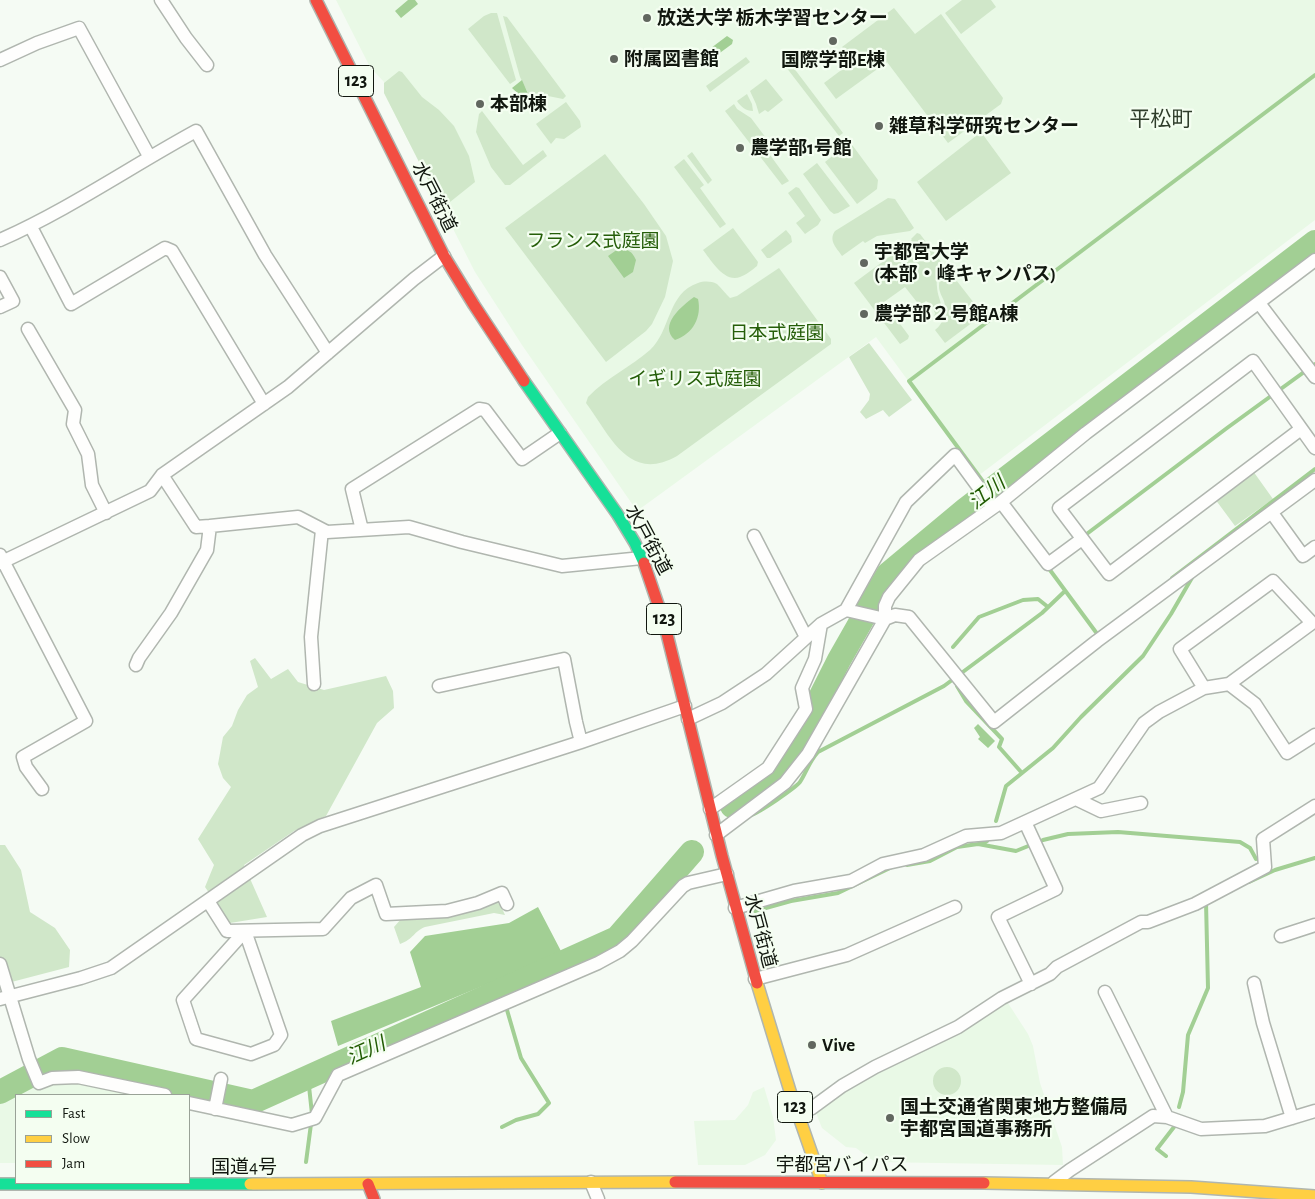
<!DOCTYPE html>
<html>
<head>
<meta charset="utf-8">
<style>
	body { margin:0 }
	#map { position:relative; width:1315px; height:1199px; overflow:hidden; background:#f5fbf4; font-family:"Alegreya Sans",sans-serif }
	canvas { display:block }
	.legend { position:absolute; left:15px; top:1094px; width:175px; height:90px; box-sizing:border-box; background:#f4fef1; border:1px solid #99a297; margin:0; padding:6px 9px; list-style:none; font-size:15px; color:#11170f }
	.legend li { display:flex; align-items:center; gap:10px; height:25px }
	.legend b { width:25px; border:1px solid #99a297 }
</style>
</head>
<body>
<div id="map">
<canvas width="1315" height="1199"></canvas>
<ul class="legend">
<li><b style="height:6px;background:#16e098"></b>Fast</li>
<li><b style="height:6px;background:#ffcf43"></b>Slow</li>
<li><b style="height:6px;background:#f24e42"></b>Jam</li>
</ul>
</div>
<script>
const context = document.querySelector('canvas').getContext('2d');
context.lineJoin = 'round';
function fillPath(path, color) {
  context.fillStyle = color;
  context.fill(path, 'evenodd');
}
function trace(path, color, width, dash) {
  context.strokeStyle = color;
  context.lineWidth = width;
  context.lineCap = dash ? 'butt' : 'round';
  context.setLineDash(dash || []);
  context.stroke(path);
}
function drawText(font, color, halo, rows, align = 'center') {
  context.font = font + ' "Alegreya Sans","Noto Sans JP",sans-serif';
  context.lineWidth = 4.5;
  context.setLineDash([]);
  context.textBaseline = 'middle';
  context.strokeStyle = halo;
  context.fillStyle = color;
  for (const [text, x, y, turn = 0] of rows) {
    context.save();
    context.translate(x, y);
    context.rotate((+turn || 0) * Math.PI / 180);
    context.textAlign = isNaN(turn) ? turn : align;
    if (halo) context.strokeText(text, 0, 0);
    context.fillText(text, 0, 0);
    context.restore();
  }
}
fillPath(new Path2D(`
	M336,0H1315V220L978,476L876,337L637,511L522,345L475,272L384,93V82L370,67Z
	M1006,1000L1028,1034L1033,1046L1040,1083L1062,1147L1063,1165L875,1162L856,1148L846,1147L822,1128L816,1113L821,1108L845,1089Z
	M76,1082L139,1095H16L31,1088Z
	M764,1087L773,1117L776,1140L765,1155L745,1165H698L694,1121L735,1120L748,1105L753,1092Z
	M16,1095V1163H0V1103Z`), '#e9f9e6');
fillPath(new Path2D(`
	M962,0H991L996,7L961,34L945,13Z
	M894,8L915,34L941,14L1003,98L1001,104L948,143L887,62L836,99L824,83L852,62L842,47Z
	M491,13H497L516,80L510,84L468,29L484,16Z
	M503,16L507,17L566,96L563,99L538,94L529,95L520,77Z
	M746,57L750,62L710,92L706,86Z
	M790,63L843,133L839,136L786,67Z
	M399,71L402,72L422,97L439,110L454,126L469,156L475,182L450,202L449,206L456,219L450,223L384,93V83Z
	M766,79L783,100L768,112L765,110L759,114L756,104L750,91Z
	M747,94L752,104L753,111C746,111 741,107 737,101Z
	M566,102L580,121L581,127L564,139L556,138L551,144L536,124Z
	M734,104L737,109L751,118L775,150L770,155L789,181L782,185L725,111Z
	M482,111L523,165L543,150L547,156L510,185H505L491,167L476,132L479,114Z
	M981,132L1011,173L946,221L917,182Z
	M850,142L878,180L877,189L857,204L825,162Z
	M692,152L712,180L708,184L687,156Z
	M605,154L644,204L666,236L673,261L665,297L652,324L646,331L606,362L505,228Z
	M684,159L704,185L700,188L726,224L720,228L674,167Z
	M817,163L850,206L838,213L834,214L830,211L803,174Z
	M796,187L799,188L821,220L818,225L805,234L796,223L805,216L788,193Z
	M888,198L895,199L914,228L910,231L877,236L865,243L863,241L842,256C837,248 828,241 835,231Z
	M733,228L758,262L757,266C752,270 746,275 740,277C724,283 711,260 703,250Z
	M786,230L791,236L792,242L770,258H767L761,250Z
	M917,233L920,234L942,263C938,270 936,279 937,287C938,302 947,306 936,322L934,318L935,313L931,304L926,301L920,306L905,287L884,302L909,336L908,339L900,344L854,283L912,240L911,239Z
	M946,267L981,312L977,319L945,343L935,330C944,323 947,311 944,301C942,296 939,292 939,286C939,279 943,273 946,267Z
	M779,268L831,339V344L677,456C629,483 611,437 586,403L588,397C606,378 631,367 650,350C671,331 667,293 698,283C704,281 711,281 717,284C721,288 726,294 730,298L737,296Z
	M869,343L912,400L889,417L883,410L866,419L860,412L869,400L870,394L849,357Z
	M1253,471L1273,499L1235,526L1215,499Z
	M255,658L271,679L288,669L298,682L324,690L386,676L393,691L394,708L377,723L326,816L294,831L244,865L267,917L230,923L205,887L214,865L198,839L231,787L223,778L218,764L223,737L232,726L238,710L247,695L258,687L250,661Z
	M0,845H5L21,870L30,912L55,928L70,950L69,967L0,985Z
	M495,902L500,904L505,915L494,913L425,927C414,931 414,939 400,944L394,927L401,919Z
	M933 1081a14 14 0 1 1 28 0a14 14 0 1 1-28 0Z`), '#d0e7c9');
fillPath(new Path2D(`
	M408,0H415L418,4L401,18L395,11Z
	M727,36L733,40L732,44L717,55H712L710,52L711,48Z
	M522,80L529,96L524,99L512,88Z
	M618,249C628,249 632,251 636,260L633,272L624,278L608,256Z
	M694,297L698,299C702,317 693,334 675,340C658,325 682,306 694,297Z
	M978,724L995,741L988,748L978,739L980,737L974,728Z
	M538,907L562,953L338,1046L331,1021L421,987L410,952L425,936L509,923Z`), '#a2cf94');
trace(new Path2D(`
	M990,491L909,381L1315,75
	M1084,536L1227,428L1315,364
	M1047,566L1098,635L1100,634
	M1172,578L1315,469
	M953,647L979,617L1023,600L1038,599L1048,607
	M957,686L966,701L1002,739L999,747L1022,773
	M735,803L746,811
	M751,815C760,812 794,789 800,782C807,771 809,762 818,752L944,686L1042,613L1065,591
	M996,821L1006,786L1053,748L1081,717L1143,656L1171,614L1193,576
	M978,844L1016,851L1043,840L1068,834L1118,832L1240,842L1250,848L1256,859
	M907,865L930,861L957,847L978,844L987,841
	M1249,882L1275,870L1315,858
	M755,911L791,901L838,893L890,868
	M502,990L504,997
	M308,1077L312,1114
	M1179,1107L1183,1092L1188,1035L1208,988L1206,902
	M502,1127L516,1120L538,1114L549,1103L521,1058L507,1010
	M1166,1156L1157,1149L1174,1127
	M306,1162L311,1124`), '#a2cf94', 4);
trace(new Path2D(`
	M732,806L784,769L839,660L888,574L966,509L1315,242
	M0,1092L62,1059L253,1102L617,938L692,852`), '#a2cf94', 24);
const street = new Path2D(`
	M161,0L186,38L207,65
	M0,60L37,43L79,28L149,156
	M31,227L71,304L165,248L172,251L264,404
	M0,240C68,210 130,167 196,131L265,255L328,353
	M0,277L13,301L0,307
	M1259,303L1315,377
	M28,329L75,410L73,424L88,454L92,485L106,513
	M1301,429L1109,574L1059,508L1253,361L1315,448
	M162,475L196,527L210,526
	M1001,502L1048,564L1082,539
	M1272,513L1303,556L1315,547
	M362,530L352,489L479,409L485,410L522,459L560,433
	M754,536L806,637
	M0,555L86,721L23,757L26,767L42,789
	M0,563L150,491L162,475L288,387L414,279L444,256
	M846,610L885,619L895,615L909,617L994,722L1097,641L1315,480
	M136,665L139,658L171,613L207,550L210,526L298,517L327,532L409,527L462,542L562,566L642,558
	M314,684L311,637L322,530
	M439,686L564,659L576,722L581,742
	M1204,688L1180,649L1273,581L1312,623L1229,684
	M688,719L722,703L766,674L821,624L846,610L906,502L955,455L993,507
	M1076,799L1101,811L1141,803
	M710,809L768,768L806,709L802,688L815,659L821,624
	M1025,822L1056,889L998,917L1031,984
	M716,835L785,783L808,754L885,619V606L889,597L919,560L1001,502L1086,433L1315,260
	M208,901L227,931L323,929L351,898L376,885L386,914L447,911L478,903L502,893L507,904
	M735,908L794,891L851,881L883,864L924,855L966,836L1001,833L1099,788L1144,723L1159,712L1204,688L1229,684L1255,704L1287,753L1315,735
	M245,931L281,1035L274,1045L251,1054L196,1039L183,1000Z
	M1281,936L1315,925
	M0,964L29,1059L39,1083L52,1078L78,1077L165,1095
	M755,979L847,955L955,907
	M1254,983L1263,1023L1292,1118
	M1105,992L1167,1117
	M0,999L81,978L111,968L302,835L320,826L581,742L685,706
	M189,1103L292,1125L315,1118L338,1075L598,963L620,951L632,941L683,886L688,883L727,874
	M215,1109L221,1079
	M797,1115L812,1108L842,1086L875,1067L958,1027L1002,998L1050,974L1057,967L1141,922H1148L1195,904L1265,867L1263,839L1315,806
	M591,1182L598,1199
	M1054,1182L1070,1170L1153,1116L1167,1117L1201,1129L1265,1126L1315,1111`);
const fast = new Path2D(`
	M524,381L618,515L635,543L644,563
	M0,1184H250`);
const slow = new Path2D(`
	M757,983L790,1091L822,1183
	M984,1183L1191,1187L1315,1196
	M250,1184L675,1182`);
const jam = new Path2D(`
	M316,0L444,256L474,305L524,381
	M644,563L664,622L722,856L757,983
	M675,1182L984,1183
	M368,1184L374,1199`);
trace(street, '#b0b6af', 15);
trace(fast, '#b0b6af', 14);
trace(slow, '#b0b6af', 14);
trace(jam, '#b0b6af', 14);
trace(street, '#fefefd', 12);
trace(fast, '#16e098', 11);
trace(slow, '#ffcf43', 11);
trace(jam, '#f24e42', 11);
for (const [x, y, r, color] of [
	[647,18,5,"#61675f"],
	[833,41,5,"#61675f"],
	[614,59,5,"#61675f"],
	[480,104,5,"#61675f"],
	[879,126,5,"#61675f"],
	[740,148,5,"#61675f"],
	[864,263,5,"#61675f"],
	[864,314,5,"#61675f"],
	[812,1045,5,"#61675f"],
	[890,1118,5,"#61675f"]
]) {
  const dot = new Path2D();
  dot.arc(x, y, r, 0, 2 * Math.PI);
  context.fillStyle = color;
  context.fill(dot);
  trace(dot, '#f4fef1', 2);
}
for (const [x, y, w] of [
	[356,81,35],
	[664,619,35],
	[795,1107,35]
]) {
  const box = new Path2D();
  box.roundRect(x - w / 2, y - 15.5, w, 31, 4);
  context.fillStyle = '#f4fef1';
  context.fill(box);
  trace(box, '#11170f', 1);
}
drawText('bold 18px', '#11170f', null, [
	["123",356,81],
	["123",664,619],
	["123",795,1107]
]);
drawText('bold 19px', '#11170f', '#f4fef1', [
	["放送大学 栃木学習センター",657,18],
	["附属図書館",624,59],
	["国際学部E棟",833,60,"center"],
	["本部棟",490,104],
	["雑草科学研究センター",889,126],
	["農学部1号館",750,148],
	["宇都宮大学",874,252],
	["(本部・峰キャンパス)",874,274],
	["農学部２号館A棟",874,314],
	["Vive",822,1045],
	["国土交通省関東地方整備局",900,1107],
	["宇都宮国道事務所",900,1129]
], 'left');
drawText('19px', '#11170f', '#f4fef1', [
	["水戸街道",434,197,63],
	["水戸街道",648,540,62],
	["水戸街道",760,931,75],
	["宇都宮バイパス",842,1165],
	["国道4号",244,1167]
]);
drawText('19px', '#255e09', '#f4fef1', [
	["フランス式庭園",593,241],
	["日本式庭園",777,333],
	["イギリス式庭園",695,379]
]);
drawText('italic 20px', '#215b03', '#f4fef1', [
	["江川",987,493,-38],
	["江川",366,1051,-24]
]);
drawText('21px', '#2f3d2b', '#f4fef1', [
	["平松町",1161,120]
]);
</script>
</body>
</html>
